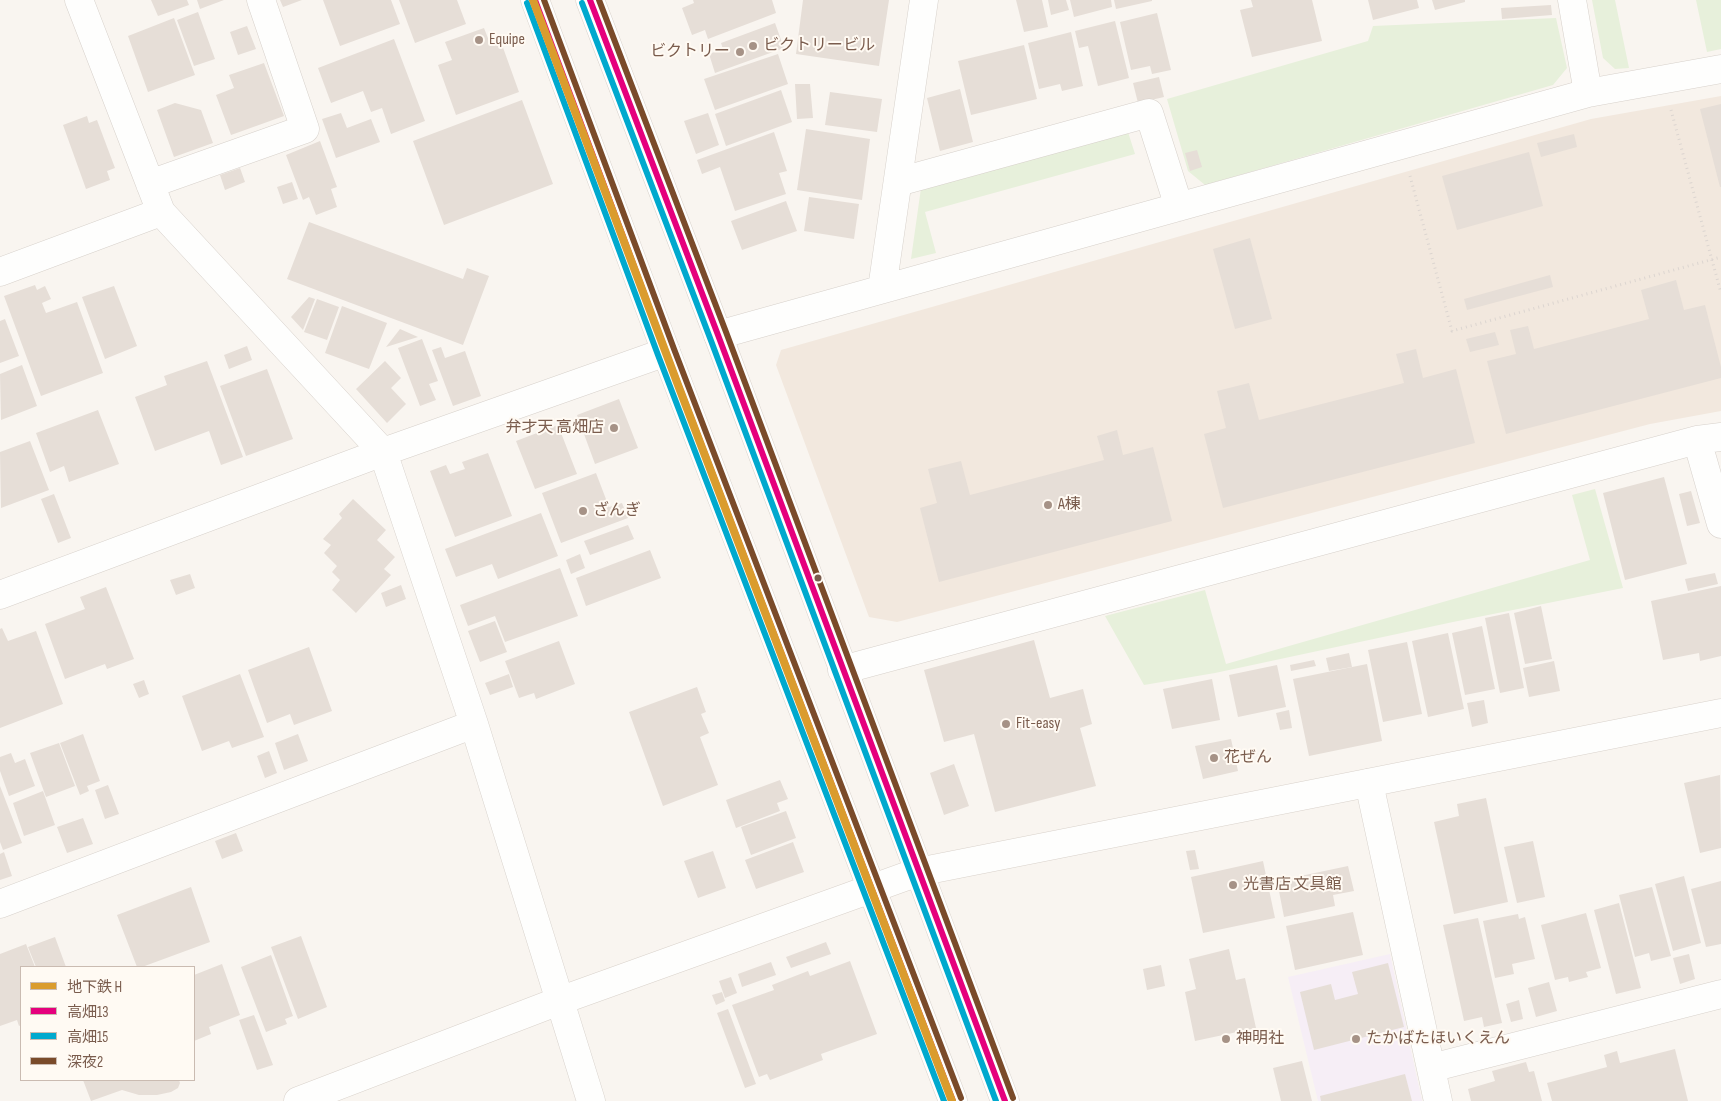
<!DOCTYPE html>
<html>
<head>
<meta charset="utf-8">
<style>
	body { margin:0 }
	#map { position:relative; width:1721px; height:1101px; overflow:hidden; background:#f9f5f0; font-family:"Sofia Sans Condensed","Noto Sans JP",sans-serif }
	canvas { display:block }
	.legend { position:absolute; left:20px; top:966px; width:175px; height:115px; box-sizing:border-box; background:#fffaf3; border:1px solid #cabbb1; margin:0; padding:6px 9px; list-style:none; font-size:15px; color:#7a5c4d }
	.legend li { display:flex; align-items:center; gap:10px; height:25px }
	.legend b { width:25px; border:1px solid #cabbb1 }
</style>
</head>
<body>
<div id="map">
<canvas width="1721" height="1101"></canvas>
<ul class="legend">
<li><b style="height:6px;background:#da9c2e"></b>地下鉄 H</li>
<li><b style="height:6px;background:#e5007d"></b>高畑13</li>
<li><b style="height:6px;background:#00a9ce"></b>高畑15</li>
<li><b style="height:6px;background:#7a4b2a"></b>深夜2</li>
</ul>
</div>
<script>
const context = document.querySelector('canvas').getContext('2d');
context.lineJoin = 'round';
function fillPath(path, color) {
  context.fillStyle = color;
  context.fill(path, 'evenodd');
}
function trace(path, color, width, dash) {
  context.strokeStyle = color;
  context.lineWidth = width;
  context.lineCap = dash ? 'butt' : 'round';
  context.setLineDash(dash || []);
  context.stroke(path);
}
function drawText(font, color, halo, rows, align = 'center') {
  context.font = font + ' "Sofia Sans Condensed","Noto Sans JP",sans-serif';
  context.lineWidth = 4;
  context.setLineDash([]);
  context.textBaseline = 'middle';
  context.strokeStyle = halo;
  context.fillStyle = color;
  for (const [text, x, y, turn = 0] of rows) {
    context.save();
    context.translate(x, y);
    context.rotate((+turn || 0) * Math.PI / 180);
    context.textAlign = isNaN(turn) ? turn : align;
    if (halo) context.strokeText(text, 0, 0);
    context.fillText(text, 0, 0);
    context.restore();
  }
}
fillPath(new Path2D(`
	M1721,96V411L1650,424L897,622L869,617L776,365L781,350L1591,119Z`), '#f2e8de');
fillPath(new Path2D(`
	M1390,954L1422,1101H1318L1288,977Z`), '#f6eef6');
fillPath(new Path2D(`
	M1592,0H1615L1629,68L1615,69L1603,58Z
	M1696,0H1721V49L1707,52Z
	M1556,18L1567,68L1553,85L1205,185L1188,171L1167,99L1368,41L1373,26Z
	M1128,132L1135,154L925,212L936,253L911,259L921,188Z
	M1595,489L1623,588L1453,622L1215,673L1144,685L1105,616L1205,590L1226,664L1590,560L1572,495Z`), '#e7f0db');
fillPath(new Path2D(`
	M151,0H187L189,5L158,16Z
	M197,0H224L200,9Z
	M280,0H302L283,7Z
	M323,0H391L400,24L340,46Z
	M399,0H457L466,24L415,43Z
	M693,0H772L776,13L708,39L705,30L692,35L682,8L694,3Z
	M803,0H889L879,66L796,54Z
	M1016,0H1042L1048,27L1024,32Z
	M1048,0H1066L1069,10L1051,15Z
	M1070,0H1111L1112,7L1074,17Z
	M1114,0H1152V1L1116,9Z
	M1251,0H1312L1322,41L1252,57L1240,10L1253,7Z
	M1368,0H1417L1419,8L1373,20Z
	M1432,0H1465V2L1435,10Z
	M1551,5L1552,15L1502,19L1501,8Z
	M198,12L215,59L194,66L177,20Z
	M1157,13L1171,70L1152,74L1150,66L1131,70L1120,22Z
	M174,18L195,75L148,92L128,36Z
	M1115,21L1129,78L1098,86L1088,46L1079,48L1075,31Z
	M775,23L784,48L715,73L709,54L723,49L721,43Z
	M247,26L256,49L238,55L230,32Z
	M484,28L491,46L501,42L519,92L456,115L438,65L452,60L445,42Z
	M1071,32L1083,86L1062,91L1060,84L1039,89L1028,43Z
	M394,39L425,121L391,134L382,108L371,112L363,91L331,103L318,68Z
	M1024,45L1037,99L971,115L958,61Z
	M778,54L788,84L715,110L704,79Z
	M264,63L284,116L231,135L216,95L234,88L229,75Z
	M1159,77L1164,97L1138,103L1133,83Z
	M795,84H810L813,118L797,119Z
	M960,89L973,142L940,151L927,98Z
	M781,90L792,122L726,146L715,114Z
	M830,92L882,99L877,132L825,125Z
	M522,100L553,184L444,225L413,141Z
	M175,103L201,110L213,143L174,157L157,110Z
	M1721,104V187H1720L1700,109Z
	M341,113L347,128L371,119L380,142L336,158L322,119Z
	M708,113L719,145L696,154L684,121Z
	M87,116L89,123L97,120L115,168L107,171L110,180L86,189L63,125Z
	M806,129L870,139L862,200L797,190Z
	M774,132L787,171L779,173L786,194L735,211L720,167L702,174L697,160Z
	M1574,134L1577,147L1541,157L1537,143Z
	M320,141L337,187L331,189L337,207L316,215L309,197L303,200L286,155Z
	M1197,150L1202,167L1190,171L1185,153Z
	M1529,152L1543,206L1457,230L1442,176Z
	M240,168L245,182L225,190L220,175Z
	M292,182L298,199L283,204L277,187Z
	M809,197L859,204L854,239L804,231Z
	M786,201L797,231L742,250L731,221Z
	M309,222L463,279L467,268L489,276L463,345L287,279Z
	M1250,238L1272,319L1235,329L1213,249Z
	M1550,275L1553,287L1467,310L1464,299Z
	M1676,280L1684,310L1705,305L1721,367V378L1506,434L1487,361L1516,354L1510,330L1528,326L1534,349L1649,319L1641,290Z
	M35,285L37,290L45,286L51,299L42,303L46,313L77,302L103,373L41,396L4,296Z
	M114,286L137,346L105,359L82,297Z
	M309,297L315,299L303,330L291,317Z
	M317,299L339,307L327,340L304,332Z
	M342,306L387,323L369,369L325,353Z
	M5,319L19,356L0,363V321Z
	M400,329L418,337L386,347Z
	M1495,332L1499,345L1470,352L1466,339Z
	M422,339L438,381L429,384L436,400L420,406L398,348Z
	M247,346L252,360L229,369L224,355Z
	M441,347L445,358L465,351L481,396L453,406L432,350Z
	M1416,349L1423,378L1456,369L1475,443L1223,508L1204,434L1226,428L1217,391L1249,383L1259,420L1404,383L1396,354Z
	M207,361L243,457L221,465L209,431L155,451L135,397L167,385L164,376Z
	M385,361L401,378L391,388L406,404L387,423L356,389Z
	M22,365L37,406L1,420L0,374Z
	M267,369L293,439L246,456L220,386Z
	M619,399L638,448L595,464L577,415Z
	M98,410L119,464L69,482L64,466L50,472L36,433Z
	M558,425L577,474L535,489L516,441Z
	M1117,430L1123,455L1153,447L1172,521L939,582L920,508L937,503L928,469L961,461L970,495L1104,460L1097,436Z
	M30,441L49,490L1,508L0,452Z
	M488,453L512,516L455,537L430,471L446,465L450,474L465,469L462,462Z
	M596,473L609,507L622,503L628,518L561,543L542,493Z
	M1664,477L1687,564L1625,580L1603,493Z
	M1691,491L1700,523L1687,526L1679,494Z
	M54,494L71,538L58,543L41,499Z
	M353,499L386,530L377,540L395,557L384,569L391,575L356,613L332,590L340,580L332,572L337,566L324,553L331,545L323,539L342,518L339,514Z
	M541,513L558,556L498,579L492,564L456,577L445,549Z
	M628,525L634,539L590,555L584,541Z
	M650,550L661,578L586,606L576,578Z
	M580,554L585,568L571,574L566,560Z
	M560,568L578,616L505,642L495,616L468,626L460,605Z
	M1715,573L1718,584L1688,591L1685,579Z
	M190,574L195,588L176,595L170,580Z
	M401,585L406,599L386,607L381,593Z
	M1721,586V656L1700,661L1699,653L1663,660L1651,601Z
	M106,587L134,659L107,669L105,664L65,679L45,624L85,609L80,597Z
	M1541,606L1552,659L1525,664L1514,613Z
	M1509,613L1524,688L1500,693L1485,618Z
	M495,621L507,652L480,662L468,631Z
	M1482,626L1495,689L1465,695L1452,633Z
	M2,628L8,641L36,631L63,704L0,728V629Z
	M1448,633L1464,709L1428,717L1412,641Z
	M1034,640L1050,698L1083,689L1092,724L1080,728L1096,786L995,812L974,734L944,742L924,670Z
	M559,641L575,684L536,699L534,693L519,698L505,661Z
	M1407,642L1422,714L1383,722L1368,650Z
	M309,647L332,711L294,725L290,714L267,723L248,670Z
	M1349,653L1352,667L1329,671L1326,658Z
	M1314,660L1316,666L1291,671L1290,665Z
	M1554,661L1560,691L1529,697L1523,668Z
	M1367,664L1382,741L1309,756L1293,679Z
	M1277,665L1286,707L1238,717L1229,675Z
	M240,674L264,737L232,748L229,741L202,751L182,696Z
	M509,674L513,687L490,695L485,683Z
	M1212,679L1220,720L1172,729L1163,689Z
	M144,680L149,694L139,698L133,684Z
	M697,687L706,712L701,714L709,733L700,737L718,785L663,806L629,712Z
	M1484,700L1488,723L1472,727L1467,703Z
	M1289,710L1292,728L1280,730L1276,713Z
	M83,734L100,781L87,786L89,791L80,795L60,743Z
	M298,734L308,761L284,770L275,743Z
	M1231,739L1238,771L1203,779L1195,746Z
	M59,743L75,786L46,797L30,753Z
	M269,751L277,773L265,778L257,756Z
	M11,753L15,763L25,759L35,786L9,796L0,771V757Z
	M954,764L969,806L944,815L930,773Z
	M1720,775L1721,848L1700,853L1684,783Z
	M780,780L788,799L777,803L780,811L736,828L726,800Z
	M108,785L119,814L105,819L95,790Z
	M0,786L22,843L3,850L0,842Z
	M43,791L55,825L24,836L13,803Z
	M1486,798L1508,902L1454,914L1434,822L1459,816L1457,804Z
	M786,811L796,838L751,855L741,827Z
	M83,818L93,844L67,853L57,827Z
	M236,833L243,851L222,859L215,841Z
	M1533,841L1545,897L1517,903L1504,847Z
	M793,842L804,872L756,889L745,860Z
	M1195,850L1199,869L1190,870L1186,851Z
	M713,851L726,888L698,898L684,861Z
	M4,852L12,876L0,880V854Z
	M1263,861L1275,918L1203,933L1191,877Z
	M1348,866L1354,891L1333,895L1335,906L1284,917L1277,881Z
	M1684,876L1701,943L1673,951L1655,884Z
	M1721,881V944L1706,947L1691,889Z
	M191,887L210,942L142,967H137L117,915Z
	M1652,887L1671,956L1651,961L1649,953L1635,957L1619,895Z
	M1619,903L1641,988L1616,994L1594,910Z
	M1353,912L1363,955L1295,970L1286,926Z
	M1586,913L1601,968L1586,972L1588,977L1569,982L1568,977L1555,980L1541,925Z
	M1518,914L1519,919L1525,917L1535,959L1512,964L1514,974L1495,978L1483,921Z
	M1478,918L1502,1023L1484,1027L1482,1017L1464,1021L1443,925Z
	M301,936L327,1007L298,1019L271,947Z
	M55,937L66,967H36L28,947Z
	M826,942L831,954L791,968L786,957Z
	M26,944L35,967H21V1025L19,1026L17,1020L0,1026V954Z
	M1229,949L1236,980L1245,978L1256,1028L1195,1041L1185,992L1196,989L1189,959Z
	M1689,954L1695,979L1680,984L1673,958Z
	M271,955L293,1016L285,1019L287,1024L266,1032L241,967Z
	M850,961L877,1034L821,1054L823,1060L770,1080L767,1074L759,1077L732,1005L774,990L772,985L808,971L810,976Z
	M771,962L776,975L742,987L738,974Z
	M1388,963L1404,1027L1314,1050L1300,992L1331,984L1335,1000L1358,994L1352,972Z
	M222,964L240,1015L209,1027L211,1034L194,1041V975Z
	M1161,965L1165,986L1147,990L1143,969Z
	M731,977L737,993L725,998L719,981Z
	M1549,982L1557,1011L1536,1017L1528,988Z
	M722,992L725,1001L716,1005L712,995Z
	M1519,1000L1523,1019L1511,1022L1506,1004Z
	M728,1009L756,1084L745,1088L717,1013Z
	M254,1015L273,1065L257,1070L239,1020Z
	M1675,1049L1688,1101H1552L1547,1083L1607,1067L1604,1055L1617,1051L1620,1063Z
	M1302,1061L1312,1101H1281L1273,1068Z
	M1526,1062L1529,1072L1534,1071L1542,1101H1471L1468,1089L1495,1081L1492,1071Z
	M1405,1074L1412,1101H1321L1320,1096Z
	M83,1080H179L180,1083L178,1088L171,1092L157,1095H139L122,1090L91,1101Z`), '#e6ded7');
const street = new Path2D(`
	M79,0L161,212L383,452L474,724L591,1101
	M1572,0L1588,93
	M898,182L1149,113L1179,207
	M150,184L305,129L261,0
	M0,272L161,212
	M882,289L924,0
	M718,335L1588,93L1721,69
	M1697,440L1721,524
	M0,595L383,452L666,352
	M842,670L1697,440L1721,437
	M1369,783L1438,1101
	M0,904L474,724
	M1431,1068L1721,994`);
const secondary = new Path2D(`
	M535,0L666,352L953,1101
	M590,0L718,335L1005,1101
	M298,1101L559,1001L918,872L1721,713`);
trace(street, '#d7d1cb', 29);
trace(secondary, '#d9d2cb', 29);
trace(new Path2D(`
	M1671,110L1721,293
	M1410,176L1452,331L1721,257`), '#dcd5d0', 3, [1, 4]);
trace(street, '#fefefd', 28);
trace(secondary, '#fefefd', 28);
trace(new Path2D(`
	M535,0L666,352L953,1101
	M590,0L718,335L1005,1101`), '#e5007d', 6);
trace(new Path2D(`
	M527,3L658,355L944,1101
	M582,3L710,338L996,1101`), '#00a9ce', 6);
trace(new Path2D(`
	M544,0L674,349L961,1098
	M599,0L726,332L1013,1098`), '#7a4b2a', 6);
trace(new Path2D(`
	M533,0L678,385L952,1101`), '#da9c2e', 8);
for (const [x, y, r, color] of [
	[479,40,5,"#a69286"],
	[753,46,5,"#a69286"],
	[740,52,5,"#a69286"],
	[614,428,5,"#a69286"],
	[1048,505,5,"#a69286"],
	[583,511,5,"#a69286"],
	[818,578,4.5,"#7a5c4d"],
	[1006,724,5,"#a69286"],
	[1214,758,5,"#a69286"],
	[1233,885,5,"#a69286"],
	[1226,1039,5,"#a69286"],
	[1356,1039,5,"#a69286"]
]) {
  const dot = new Path2D();
  dot.arc(x, y, r, 0, 2 * Math.PI);
  context.fillStyle = color;
  context.fill(dot);
  trace(dot, '#fffaf3', 2);
}
drawText('16px', '#7a5c4d', '#fffaf3', [
	["Equipe",489,40],
	["ビクトリービル",763,46],
	["ビクトリー",730,52,"right"],
	["弁才天 高畑店",604,428,"right"],
	["A棟",1058,505],
	["ざんぎ",593,511],
	["Fit-easy",1016,724],
	["花ぜん",1224,758],
	["光書店 文具館",1243,885],
	["神明社",1236,1039],
	["たかばたほいくえん",1366,1039]
], 'left');
</script>
</body>
</html>
